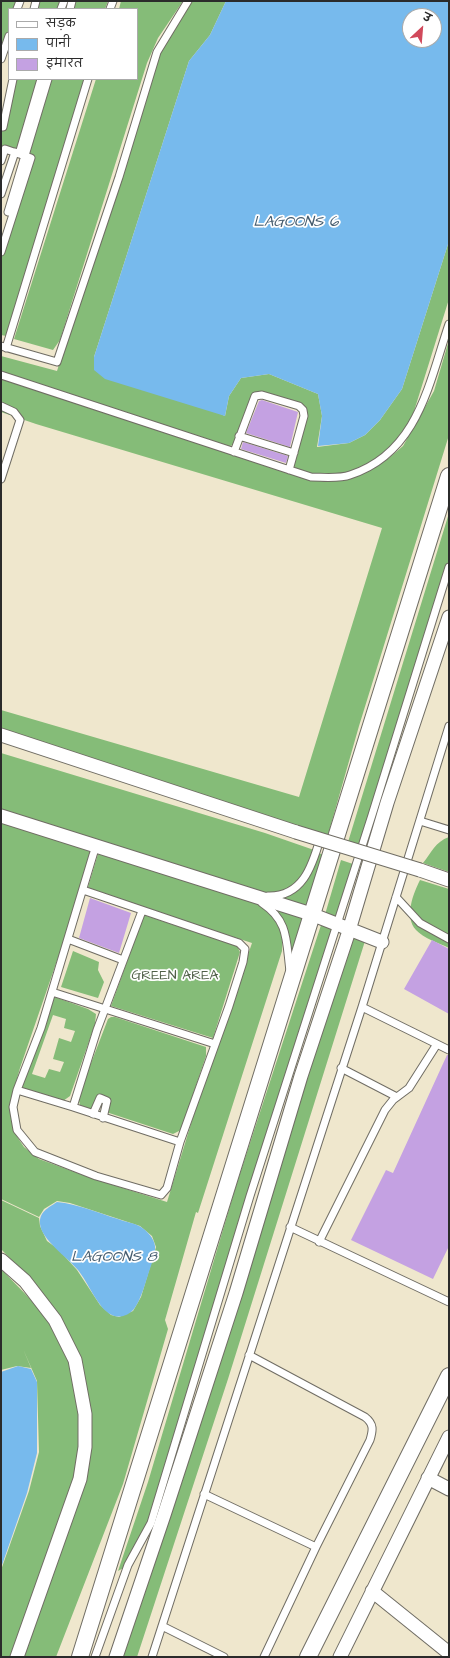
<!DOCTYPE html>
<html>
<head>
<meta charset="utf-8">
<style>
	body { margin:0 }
	#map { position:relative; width:450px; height:1658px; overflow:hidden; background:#efe7cd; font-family:"Architects Daughter","Playpen Sans Deva",sans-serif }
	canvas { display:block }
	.frame { position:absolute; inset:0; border:2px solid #2b2b2b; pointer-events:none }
	.legend { position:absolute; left:8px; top:8px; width:130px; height:72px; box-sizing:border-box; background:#fff; border:1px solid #aaa; margin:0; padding:5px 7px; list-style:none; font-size:12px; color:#2b2b2b }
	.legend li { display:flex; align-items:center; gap:8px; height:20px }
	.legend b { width:20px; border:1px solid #aaa }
	.north { position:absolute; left:402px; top:8px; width:40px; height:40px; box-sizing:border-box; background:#fff; border:1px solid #aaa; border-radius:50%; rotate:26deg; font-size:11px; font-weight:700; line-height:16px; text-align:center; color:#2b2b2b }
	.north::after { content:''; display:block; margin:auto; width:14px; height:18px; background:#d1495b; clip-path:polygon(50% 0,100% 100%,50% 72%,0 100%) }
</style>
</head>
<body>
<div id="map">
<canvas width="450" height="1658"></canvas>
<div class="frame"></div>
<ul class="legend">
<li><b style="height:5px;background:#fff"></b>सड़क</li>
<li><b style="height:11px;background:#77baed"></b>पानी</li>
<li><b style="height:11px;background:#c4a1e2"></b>इमारत</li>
</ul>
<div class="north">उ</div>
</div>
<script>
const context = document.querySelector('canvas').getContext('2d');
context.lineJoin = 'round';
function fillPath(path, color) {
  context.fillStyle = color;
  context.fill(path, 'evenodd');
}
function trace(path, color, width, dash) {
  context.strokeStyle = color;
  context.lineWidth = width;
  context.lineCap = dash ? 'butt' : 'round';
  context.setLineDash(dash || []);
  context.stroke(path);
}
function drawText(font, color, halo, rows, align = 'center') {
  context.font = font + ' "Architects Daughter",sans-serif';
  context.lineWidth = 3.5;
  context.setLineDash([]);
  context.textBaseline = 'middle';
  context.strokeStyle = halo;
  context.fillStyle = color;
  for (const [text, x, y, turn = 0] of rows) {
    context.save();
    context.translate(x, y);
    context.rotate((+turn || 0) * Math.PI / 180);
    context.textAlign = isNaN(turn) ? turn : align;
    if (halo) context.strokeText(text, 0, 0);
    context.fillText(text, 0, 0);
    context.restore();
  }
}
fillPath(new Path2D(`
	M1,1H17L15,9H9V28L1,53Z
	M38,1H62L59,9H36Z
	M76,1H108L105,9H73Z
	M121,1H183L158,38L147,63L60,340L53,350L14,339L96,79H137V9H119Z
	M190,1H226L210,35L189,61L94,357L225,416L229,396L241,378L269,374L318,394L322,416L317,447L349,443L365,435L380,420L402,389L449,241V299L410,424L387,453L356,470L341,474L321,475L304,472L294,467L292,461L305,409L257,394L235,444L228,447L1,374V356L57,371L160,53Z
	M15,79H39L18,153L4,148L1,156V128Z
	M52,79H84L6,336L1,335V260L34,157L29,155Z
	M449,340V435L359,726L328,835L1,735V710L299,797L382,528L36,424L1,412V378L312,480L368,470L389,458L403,446L434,391Z
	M449,513V565L362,845L348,842Z
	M1,753L265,833L314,850C302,881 294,895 259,892L1,811Z
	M1,821L91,852L62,946L20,1068L9,1107L18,1138L24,1147L39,1159L91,1178L167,1202L198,1101L252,943L93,891L88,887L98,854L253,901C272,912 285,928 282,951L198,1213L196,1212L165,1320L168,1329L123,1484L56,1657H24L72,1521L85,1479L87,1399L38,1288L1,1249V1200L39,1218L40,1226L47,1241L58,1249L77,1270L100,1305L111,1315L119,1317L133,1311L141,1297L156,1247L152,1236L140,1226L70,1203L57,1201L44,1209L39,1217L1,1199Z
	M449,837V872L423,863C432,852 435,842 449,837Z
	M318,853L328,856L308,910L275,898L290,893Z
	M341,860L356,865L337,923L324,918Z
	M420,880L449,889V948C439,943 423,938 416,930C404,917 413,894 420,880Z
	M270,905L307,914L294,969C289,943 291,924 270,905Z
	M144,915L237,946L240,952L213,1038L111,1006Z
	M322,922L335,927L150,1523L127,1566L118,1571L148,1482L236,1186Z
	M350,932L365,941L228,1379L137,1657H119Z
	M73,951L99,962L98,970L104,982L98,998L61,987Z
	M52,996L88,1009L96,1014L95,1024L70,1096L63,1101L19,1088ZM53,1015L66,1019L64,1028L75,1031L71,1042L59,1038L53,1059L64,1062L60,1072L49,1069L45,1078L32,1074Z
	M111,1017H115L206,1047V1056L181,1130L173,1134L106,1112L110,1100L99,1096L94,1110L80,1105L78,1097L108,1019Z
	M1,1269C20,1289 43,1310 57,1334C82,1376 84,1433 73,1480L11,1657H1V1570L29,1491L39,1452L37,1381L23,1349L31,1368L17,1366L1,1370Z`), '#85bc78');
fillPath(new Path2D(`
	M226,1H449V241L402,389L380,420L365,435L349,443L318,446L322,416L318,394L269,374L241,378L229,396L225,416L105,379L94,370V357L189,61L210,35ZM410,16H434V40H410Z
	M57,1202C78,1204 98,1213 118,1219C125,1222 135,1223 141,1227C147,1231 154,1238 155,1246C156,1254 150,1268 148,1275C144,1287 141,1299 134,1309C129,1315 120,1319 112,1315C98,1309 88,1282 78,1270C68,1258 41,1239 40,1224C39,1212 48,1208 57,1202Z
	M18,1366L31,1369L37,1382V1453L27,1493L1,1568V1372Z`), '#77baed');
fillPath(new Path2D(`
	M262,400L298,412L290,447L246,433L259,401Z
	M243,442L288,456L286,463L241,449Z
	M90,898L131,913L119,953L79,938Z
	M432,940L449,949V1014L404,989Z
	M447,1055H449V1246L433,1279L351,1240L386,1170L393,1173Z`), '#c4a1e2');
const service = new Path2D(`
	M17,9L20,1
	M34,9L36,1
	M61,9L64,1
	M70,9L72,1
	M110,9L113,1
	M1,59L9,36
	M1,127H3L13,79
	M19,154L41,79
	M1,161L5,149L31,158L1,252
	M1,194L15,152
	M8,212L48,79
	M1,346L57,362L119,177L157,52L188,1
	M6,348L88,79
	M1,375L311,477C323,477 339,479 350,475C418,453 429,383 449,324
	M1,406L14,412L20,420L1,479
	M239,436L294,453
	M234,452L255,396L262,395L299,406L303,410L304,416L289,470
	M420,821L449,830
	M83,890L239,943L245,949L243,962L229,1006L180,1142L167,1188L161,1195L96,1176L35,1152L17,1130L13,1107L17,1090L41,1028L93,855L96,846
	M268,896C302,897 312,867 320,839
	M396,897L420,923L449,939
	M262,903C289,921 286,941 290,971
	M142,911L97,1030L73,1107L180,1142
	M68,939L123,960
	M52,992L215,1044
	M362,1007L449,1050
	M341,1068L397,1097
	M17,1090L73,1107
	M93,1114L100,1098L107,1101L103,1118
	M290,1227L449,1302
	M319,1242L385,1110L393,1100L409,1088L437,1044
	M249,1355L365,1417C374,1424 373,1430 370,1440L316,1547L264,1657
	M204,1494L316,1547
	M162,1626L224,1657
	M95,1657L128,1565L151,1523L250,1196L372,815L449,567
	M152,1657L362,1007L449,726`);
const minor = new Path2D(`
	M1,735L296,832
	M1,816L311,914L382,942
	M420,870L449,880
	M1,1260L25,1281L55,1320L75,1360L85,1414V1447L80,1479L17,1657
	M428,1478L449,1489
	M372,1591L449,1653
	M116,1657L164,1515L236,1293L301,1076L347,937L387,803L449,617
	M340,1657L449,1437`);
const tertiary = new Path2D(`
	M80,1657L449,476
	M308,1657L449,1376`);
trace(service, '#706d64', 9);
trace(minor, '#706d64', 15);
trace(tertiary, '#706d64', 18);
trace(service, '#fff', 7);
trace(minor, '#fff', 13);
trace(tertiary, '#fff', 16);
const minorBridge = new Path2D(`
	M296,832L420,870`);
trace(minorBridge, '#706d64', 15, []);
trace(minorBridge, '#fff', 13);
drawText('14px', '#506048', '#fff', [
	["GREEN AREA",175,976]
]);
drawText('italic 15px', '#465d6f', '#fff', [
	["LAGOONS 6",296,223],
	["LAGOONS 8",114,1258]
]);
</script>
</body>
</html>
